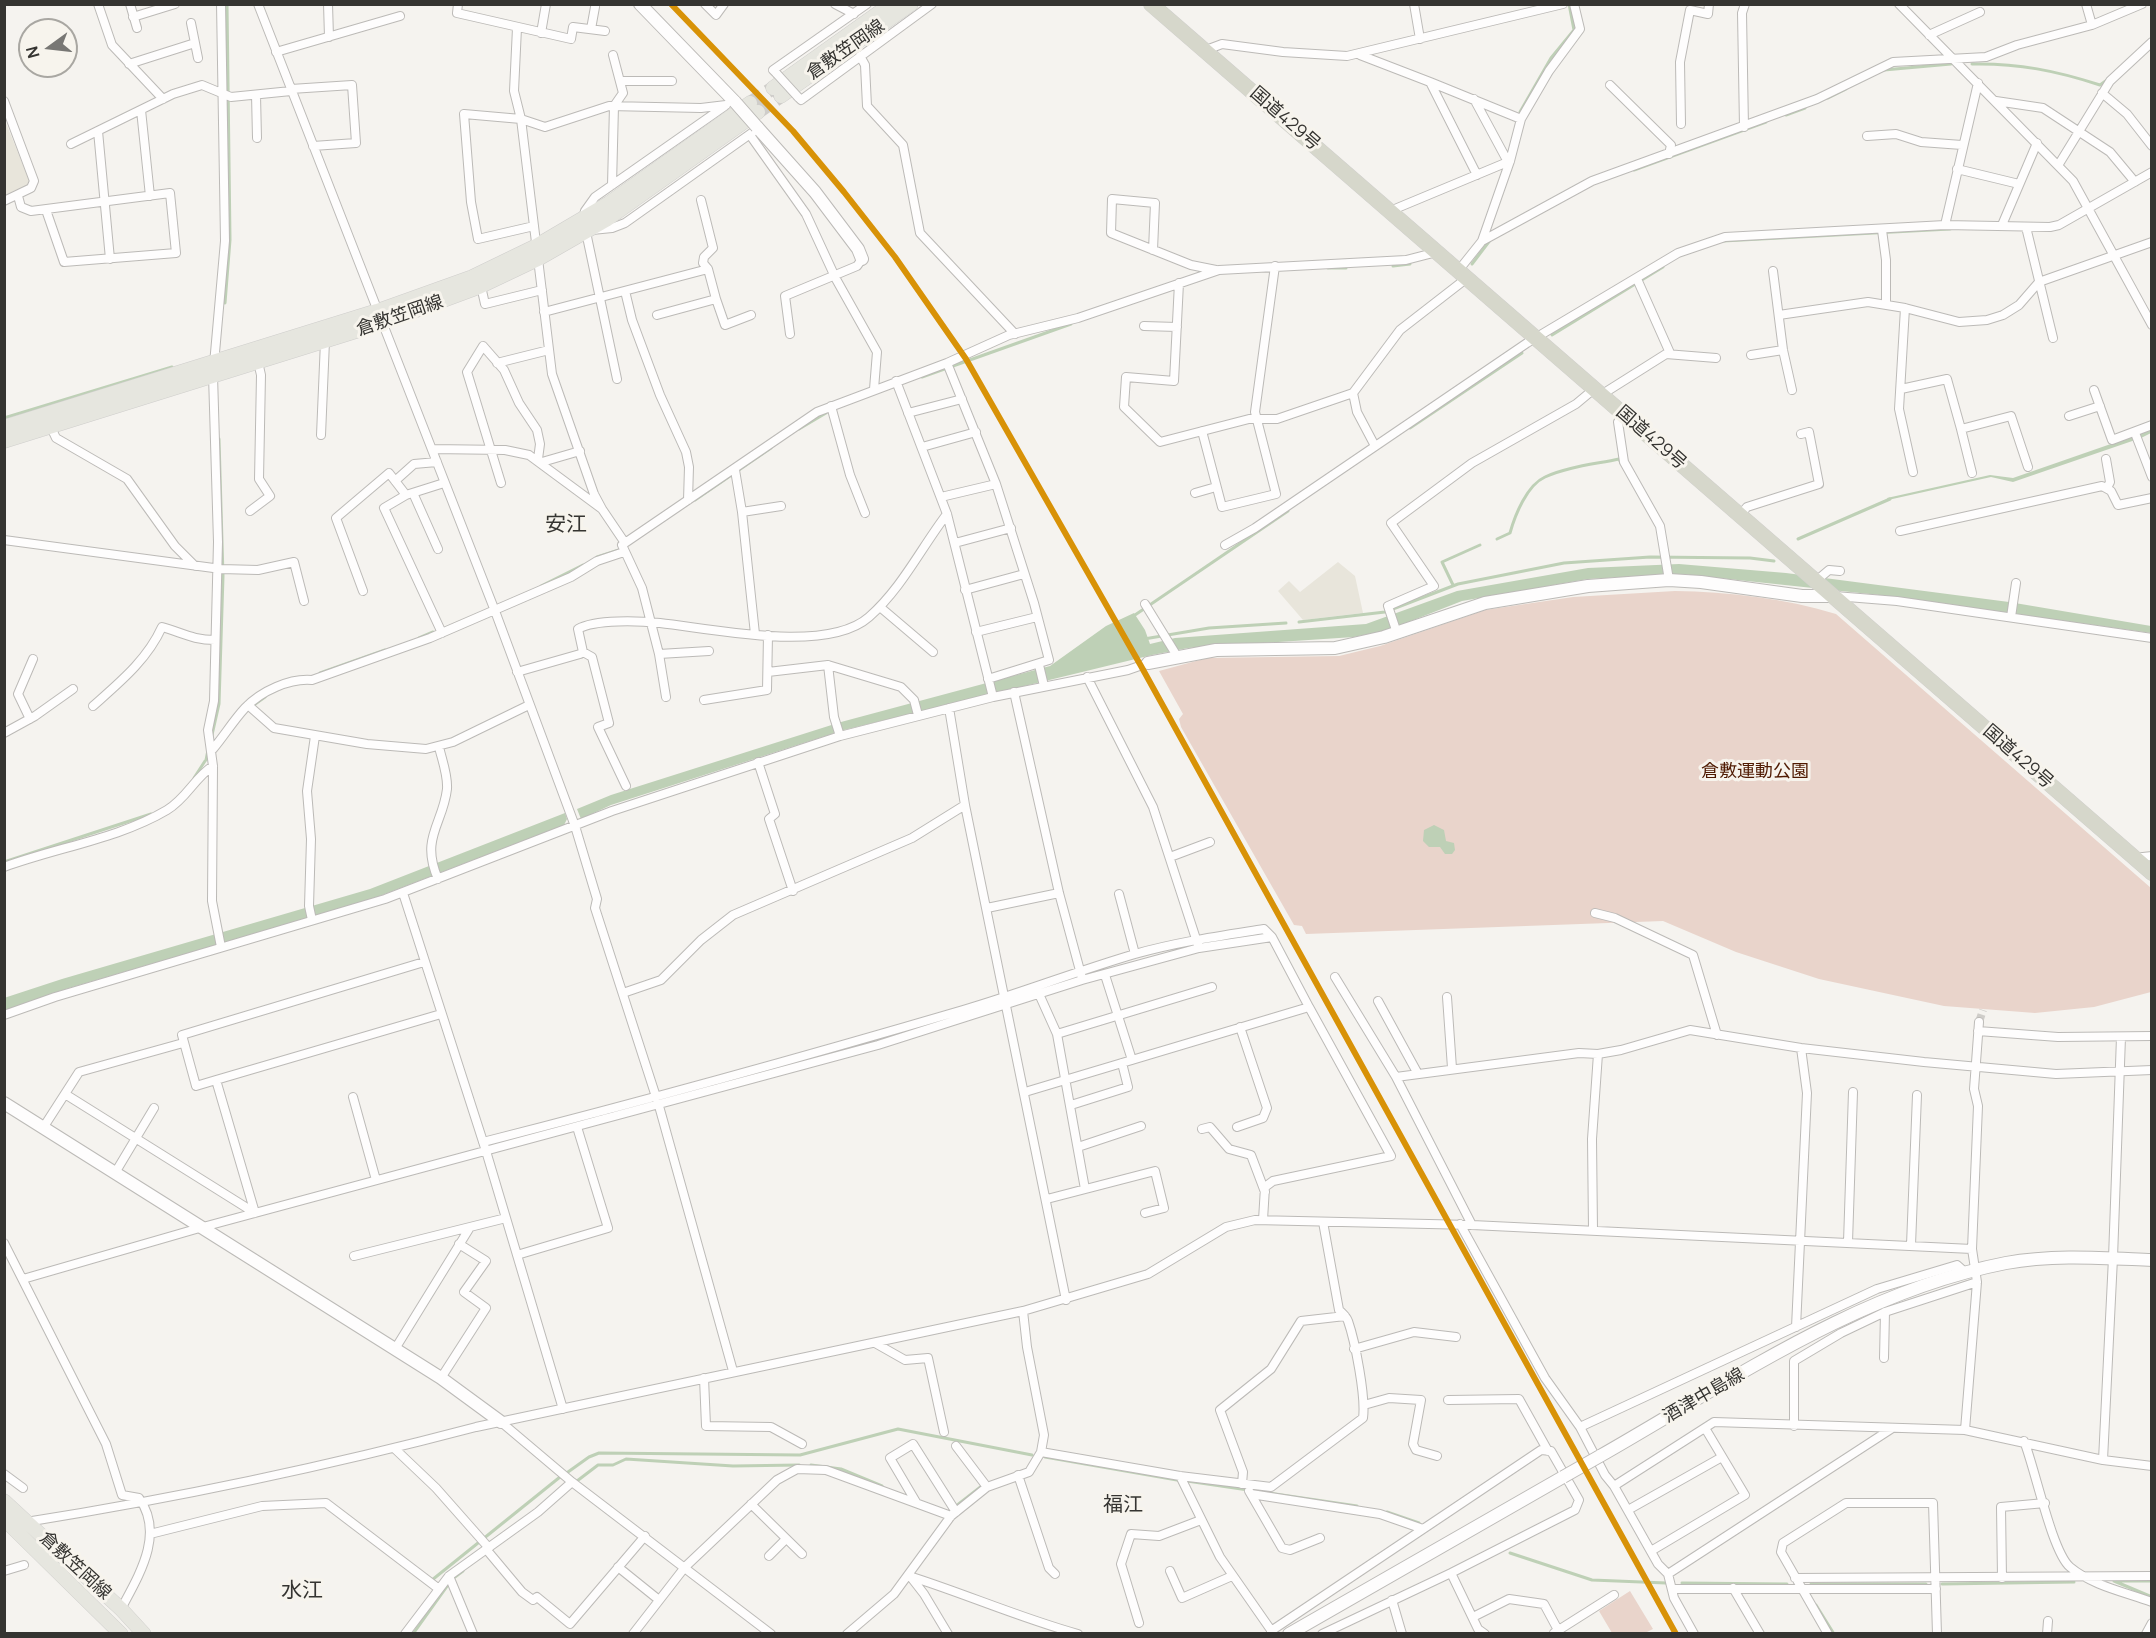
<!DOCTYPE html>
<html>
<head>
<meta charset="utf-8">
<style>
	body { margin:0 }
	#map { position:relative; width:2156px; height:1638px; overflow:hidden; background:#f5f3ef; font-family:Manrope,sans-serif }
	canvas { display:block }
	.frame { position:absolute; inset:0; border:6px solid #353431; pointer-events:none }
	.north { position:absolute; left:18px; top:18px; width:60px; height:60px; box-sizing:border-box; background:#f7f4ed; border:2px solid #a9a7a2; border-radius:50%; rotate:255deg; font-size:16px; font-weight:700; line-height:24px; text-align:center; color:#353431 }
	.north::after { content:''; display:block; margin:auto; width:21px; height:27px; background:#787774; clip-path:polygon(50% 0,100% 100%,50% 72%,0 100%) }
</style>
</head>
<body>
<div id="map">
<canvas width="2156" height="1638"></canvas>
<div class="frame"></div>
<div class="north">N</div>
</div>
<script>
const context = document.querySelector('canvas').getContext('2d');
context.lineJoin = 'round';
function fillPath(path, color) {
  context.fillStyle = color;
  context.fill(path, 'evenodd');
}
function trace(path, color, width, dash) {
  context.strokeStyle = color;
  context.lineWidth = width;
  context.lineCap = dash ? 'butt' : 'round';
  context.setLineDash(dash || []);
  context.stroke(path);
}
function drawText(font, color, halo, rows, align = 'center') {
  context.font = font + ' Manrope,"Noto Sans JP",sans-serif';
  context.lineWidth = 6;
  context.setLineDash([]);
  context.textBaseline = 'middle';
  context.strokeStyle = halo;
  context.fillStyle = color;
  for (const [text, x, y, turn = 0] of rows) {
    context.save();
    context.translate(x, y);
    context.rotate((+turn || 0) * Math.PI / 180);
    context.textAlign = isNaN(turn) ? turn : align;
    if (halo) context.strokeText(text, 0, 0);
    context.fillText(text, 0, 0);
    context.restore();
  }
}
fillPath(new Path2D(`
	M4,118L31,185L5,196H4Z
	M1338,562L1355,576L1363,613L1303,620L1278,591L1289,581L1300,592Z`), '#e8e5db');
fillPath(new Path2D(`
	M1675,591C1729,592 1784,598 1836,614L2151,888V992L2094,1007L2035,1013L1944,1006L1819,979L1736,952L1663,921L1306,934L1302,926L1294,925L1181,727L1179,719L1183,714L1159,671L1207,658L1339,656L1380,646L1485,610L1573,597Z
	M1630,1591L1653,1629L1645,1633H1612L1599,1611Z`), '#e9d4cb');
fillPath(new Path2D(`
	M2151,430V433L2141,438L2013,482L1991,477L1888,500L1887,498L1990,475L2013,478Z
	M1679,564L1786,573L2009,602L2151,626V633L1879,595L1681,574L1588,579L1462,601L1388,630L1354,637L1188,648L1152,655L844,730L611,805L581,819L577,809L611,795L841,722L1050,666L1106,626L1134,613L1145,630L1150,644L1175,638L1366,624L1457,591L1588,568Z
	M565,813L567,819L564,825L372,899L66,989L5,1010L4,998L62,979L370,889Z
	M1434,825L1444,830L1446,841L1454,843L1455,850L1452,854H1445L1440,847H1429L1423,841L1424,830Z`), '#bed0b6');
trace(new Path2D(`
	M1972,64C2018,63 2057,71 2100,85L2107,80
	M1884,70L1951,64
	M1828,98L1846,89
	M1520,112L1551,58L1574,30L1569,4
	M1786,115L1805,108
	M1634,170L1766,122
	M1723,241L1950,229
	M1472,264L1491,239
	M1393,266L1410,264
	M1328,268H1346
	M225,303L230,240L227,4
	M1552,335L1663,267
	M922,377L1071,324
	M4,418L172,367
	M1410,428L1522,353
	M799,429L826,413
	M695,500L771,448
	M1497,539L1510,533C1515,515 1527,485 1545,477C1566,467 1596,464 1619,459L1621,463
	M1798,539L1890,499
	M597,557L622,549
	M1453,585L1442,562L1480,545
	M541,586L583,565
	M1132,617L1288,511
	M1299,622L1385,612L1458,584L1564,563L1650,557L1750,558L1774,561
	M419,638L433,632
	M1144,639L1209,628L1286,623
	M320,673L385,650
	M251,707L265,697
	M212,735L219,704L223,576L219,439
	M206,760L208,750
	M194,778L205,761
	M4,862L151,814
	M1045,1457L1177,1480
	M811,1465L841,1469L882,1486
	M568,1472L589,1457L599,1453L800,1455L898,1429L1032,1455
	M577,1481L598,1465H613L626,1459L733,1466L799,1465
	M1187,1481L1357,1506
	M956,1506L983,1485
	M1387,1512L1419,1523
	M1510,1553L1592,1580L1666,1583
	M455,1577L463,1571
	M432,1580L560,1477
	M2114,1581L2152,1597
	M2114,1581H2152
	M1682,1583L1787,1584
	M1811,1584H1926
	M1942,1584L2074,1582
	M1816,1605L1834,1634
	M413,1634L448,1585`), '#bed0b6', 3);
trace(new Path2D(`
	M1979,1022L1983,1010`), '#cfcdc9', 8, [8, 4]);
trace(new Path2D(`
	M750,103L773,88
	M758,112L781,96`), '#cfcdc9', 14, [14, 7]);
const street = new Path2D(`
	M98,4L112,45L163,99
	M130,4L137,28
	M221,4L225,241L213,375L218,542L214,701L208,730L213,766L212,901L221,947
	M258,4L495,611L575,826L597,899L595,908L659,1106L733,1371
	M328,4L329,37
	M458,4L457,13L571,39L573,27L605,31
	M705,4L716,15L724,4
	M835,4L854,14
	M1414,4L1420,39
	M1899,4L2073,181L2152,325
	M2086,4L2092,25
	M133,17L175,4
	M191,23L198,58
	M517,28L514,91L521,119L552,374L594,494L602,509
	M591,29L595,7
	M541,33L546,4
	M1929,35L1980,12
	M1206,50L1222,44L1283,52L1347,56L1563,4
	M276,52L400,16
	M1360,55L1430,82L1477,175
	M860,56L865,65L867,106L903,145L920,233L1015,334
	M129,64L195,43
	M777,74L773,70L867,4
	M620,81H672
	M1430,82L1521,119
	M1610,85L1671,145L1669,154
	M291,89L352,85L356,143L313,146
	M2102,93L2127,114L2152,146
	M256,95L257,138
	M798,97L801,100L932,4
	M1474,99L1508,162
	M4,101L34,181L31,188L4,201
	M1996,101L2043,108L2110,152L2135,182
	M141,110L150,196
	M1681,124L1680,62L1690,10L1708,14L1709,4
	M1744,127L1742,13L1745,4
	M98,131L110,259
	M750,135L806,214L836,279L877,352L874,389
	M1867,136L1896,134L1921,142L1962,145
	M71,144L173,94L202,85L231,97L291,91
	M2059,164L2110,81L2152,42
	M1957,169L2019,184
	M612,185L614,106L623,93L613,55
	M18,196L21,207L31,211L170,193L176,253L64,262L46,210
	M1390,211L1510,161
	M583,219L585,211L595,197L725,106
	M1945,225L1978,83
	M2002,225L2037,143
	M534,226L478,239L471,202L464,114L521,119L545,127L609,106L701,108L726,105
	M2026,227L2053,338
	M592,230L612,228L625,223L753,132
	M1882,230L1886,260V304
	M586,232L617,379
	M1482,241L1592,181L1817,99L1893,62L1986,57L2017,45L2092,25L2142,4
	M1153,250L1155,203L1112,199L1111,233L1191,265L1216,270
	M1458,271L1482,241L1510,161L1521,119L1549,71L1580,29L1574,4
	M1773,271L1783,350L1792,390
	M1637,279L1670,353
	M1179,283L1174,381L1126,377L1124,407L1160,442L1249,419H1277L1353,393
	M481,286L485,304L542,290
	M625,291L632,320L660,395L686,452L689,467L688,500
	M716,299L725,325L751,315
	M1905,308L1899,409L1913,472
	M544,312L708,269
	M657,315L716,299L708,269L703,263L704,257L713,248L701,200
	M1779,315L1868,302L1905,308L1959,322L1987,320L2003,315L2019,305L2039,282L2152,242
	M1144,326L1177,327
	M790,334L785,296L857,266L862,259
	M1751,355L1783,350
	M497,363L549,350
	M947,363L996,484L1034,603L1049,660L988,679
	M896,381L947,514L993,697
	M1901,389L1947,379L1961,429L2011,416L2028,467
	M2094,390L2112,440L2152,425
	M1601,395L1666,354L1716,358
	M831,406L850,475L865,513
	M908,413L962,399
	M1623,414L1618,422L1624,462L1660,526L1669,580
	M2069,416L2100,406
	M49,423L56,438L127,479L175,546L195,566
	M1961,429L1972,473
	M1202,431L1222,507L1276,494L1255,412L1275,266
	M2135,433L2152,477
	M321,435L325,341
	M1375,446L1357,412L1353,393L1400,330L1467,278
	M922,447L976,432
	M432,449L505,450L529,455L602,509L625,543
	M2106,459L2110,482L2107,488
	M542,462L580,451
	M735,470L742,512L755,634
	M395,481L414,464L437,462
	M501,483L467,372L483,346L504,370L519,403L537,430L540,444L538,459
	M413,493L438,549
	M1195,493L1216,487
	M941,497L996,484
	M250,511L270,496L259,479L261,375L258,362
	M742,512L781,506
	M1740,515L1747,507L1819,484L1809,432L1801,434
	M1900,531L2102,486L2111,491L2118,505L2152,498
	M4,540L221,569L258,570L294,562L304,601
	M955,543L1011,528
	M1225,545L1255,528L1527,343L1678,253L1725,237L1945,225L2050,227L2059,225L2152,172
	M1816,581L1829,570L1840,571
	M965,590L1024,574
	M363,591L336,518L389,473L406,495
	M1835,596L1897,601L2152,638
	M1145,604L1177,656
	M880,607L933,652
	M2011,617L2016,583
	M976,632L1037,617
	M442,633L384,508L406,495L444,483
	M1397,633L1388,606L1434,586L1391,523L1472,463L1576,404L1594,389
	M583,652L592,657L609,723L598,727L626,786
	M659,654L709,651
	M828,665L901,687L914,700L918,715
	M1039,665L1044,686
	M517,672L580,654L583,652L578,629C595,619 640,621 660,623C714,629 827,654 869,617C902,588 921,548 947,514
	M768,672L828,665L834,717L840,736
	M1087,677L1153,807L1198,945
	M1014,692L1059,893L1082,978
	M666,697L659,654L642,588L622,545L817,412L947,363L1009,335L1078,318L1219,270L1406,260L1437,252
	M704,700L767,690L768,635
	M248,705L274,728L367,744L426,749L453,742L529,705
	M93,706C120,682 147,660 162,627C183,633 193,640 215,640
	M949,708L965,805L1066,1300
	M30,719L18,694L33,659
	M4,733L35,716L73,689
	M213,749C224,736 233,721 245,708C261,691 290,678 312,680L430,638L571,577L597,561L624,552
	M758,762L775,814L769,819L793,891
	M1170,857L1210,842
	M2134,858L2152,856
	M4,867C58,847 118,839 167,810C187,798 195,777 213,766
	M438,879C420,838 443,824 447,789C448,775 442,760 439,747
	M403,893L486,1151L563,1409
	M1119,894L1135,954
	M987,908L1059,893
	M1595,913L1615,918L1693,955L1717,1035
	M312,920L309,906L311,839L307,791L315,736
	M1105,975L1132,1060
	M1335,977L1396,1077
	M623,993L661,980L701,940L733,915L912,838L965,805
	M1039,994L1057,1034L1085,1189
	M1447,997L1452,1068
	M1378,1001L1418,1074
	M4,1015L55,997L385,899L612,811L840,736L993,697L1128,670L1148,663
	M1978,1031L2058,1037L2152,1036
	M1057,1034L1212,987
	M216,1080L441,1014
	M65,1094L255,1213
	M353,1097L376,1180
	M1071,1105L1128,1087L1122,1063
	M1237,1127L1263,1118L1267,1108L1240,1027
	M43,1128L79,1072L183,1043
	M1202,1129L1210,1127L1229,1149L1251,1155L1265,1192
	M483,1142C644,1101 803,1057 963,1010C1021,993 1077,971 1135,954C1177,942 1220,936 1264,929L1272,937
	M1078,1147L1141,1126
	M115,1173L154,1108
	M1047,1199L1155,1171L1164,1208L1145,1213
	M255,1213L216,1080L196,1086L182,1035L424,962
	M1263,1220L1265,1187L1273,1181L1391,1156L1309,1007
	M1460,1224L1545,1378L1580,1427L1605,1475L1614,1486L1714,1422L1965,1430L2103,1460L2152,1466
	M1472,1225L1396,1077L1579,1053L1598,1054L1621,1050L1690,1030L1801,1048L1924,1062L2056,1074L2152,1070
	M1593,1230L1592,1139L1598,1054
	M1848,1242L1853,1092
	M4,1243L106,1444L122,1495L139,1498C165,1534 139,1575 121,1609
	M1911,1245L1917,1095
	M517,1255L608,1228L577,1127
	M354,1256L506,1218
	M23,1279L203,1227L878,1045L1082,980L1199,948L1272,937L1309,1007L1025,1092
	M1796,1327L1807,1093L1801,1048
	M875,1343L905,1360L928,1358L944,1432
	M395,1349L469,1229
	M1354,1349L1414,1332L1456,1337
	M1884,1358L1885,1312
	M441,1378L486,1308L464,1292L486,1261L459,1244
	M704,1378L706,1426L771,1427L802,1444
	M1448,1400L1519,1399L1548,1451
	M1364,1405L1389,1398L1421,1400L1413,1444L1416,1450L1437,1456
	M501,1422L572,1482L771,1634
	M1794,1426V1361L1841,1333L1885,1312L1977,1282
	M1580,1427L1877,1289L1957,1265L1966,1273
	M1965,1430L1977,1282L1972,1249L1978,1106L1974,1089L1979,1022
	M2024,1441C2035,1468 2052,1552 2070,1567C2093,1586 2125,1592 2152,1602
	M956,1446L987,1487
	M394,1448L436,1488L489,1548
	M1041,1452L1180,1476L1271,1487L1363,1418C1366,1397 1355,1341 1348,1321C1346,1316 1342,1313 1339,1310L1323,1222
	M2103,1460L2113,1258L2121,1037
	M4,1474L23,1488
	M1018,1475L1049,1568L1055,1574
	M1180,1476L1220,1557L1273,1633
	M1242,1484L1243,1472L1220,1410L1271,1369L1301,1321L1345,1316
	M1614,1486L1658,1564L1668,1574L1674,1598L1694,1634
	M1249,1491L1282,1548L1290,1550L1320,1538
	M1251,1494L1380,1514L1423,1529
	M916,1502L890,1458L913,1444L956,1512
	M751,1504L802,1554
	M1628,1510L1722,1457
	M26,1522C177,1498 328,1466 476,1427L1023,1311L1148,1274L1226,1227L1255,1220L1472,1225L1972,1249
	M150,1534L262,1506L326,1503L439,1589
	M486,1549L522,1592L533,1600L537,1597L570,1624L645,1536
	M1651,1551L1745,1495L1705,1428
	M769,1556L785,1540
	M618,1567L659,1600
	M4,1571L24,1565
	M1170,1571L1182,1598L1232,1576
	M1451,1573L1478,1629L1485,1634
	M1668,1574L1891,1429
	M449,1576L473,1634
	M909,1576C966,1594 1020,1618 1078,1634
	M910,1576L924,1594L948,1634
	M1795,1578L2152,1576
	M2002,1578L2001,1507L2045,1503
	M1733,1588L1760,1634
	M1673,1589H1936
	M1392,1600L1402,1634
	M1473,1617L1509,1599L1544,1604L1558,1630
	M1139,1623L1121,1564L1131,1534L1159,1536L1201,1520
	M1271,1631L1541,1450L1551,1451L1579,1500L1575,1510L1451,1573L1322,1634
	M1554,1633L1614,1595
	M405,1634L449,1576L538,1512L572,1482
	M633,1634L685,1567L777,1480L797,1469L826,1470L951,1516
	M847,1634L894,1594L951,1516L987,1487L1029,1472L1041,1452L1044,1435L1027,1347L1023,1311
	M1828,1634L1781,1552L1783,1543L1846,1503H1933L1937,1634
	M2047,1634L2048,1621
	M2146,1634L2152,1623`);
const secondary = new Path2D(`
	M640,4L735,102
	M757,127L815,192L858,249L862,259
	M1148,663L1216,650L1335,648L1384,637L1485,603L1588,586L1669,580L1701,582L1802,596H1835
	M4,1103L441,1378L501,1422
	M1600,1456C1730,1382 1857,1292 2006,1263C2054,1254 2103,1258 2152,1260
	M1289,1634L1563,1477`);
const primary = new Path2D(`
	M773,88L891,4
	M781,96L911,4
	M4,427L377,311L472,277L536,246L609,203L750,103
	M4,441L382,323L479,287L538,259L606,220L758,112
	M4,1501L121,1609L144,1634
	M4,1519L121,1634`);
const highway = new Path2D(`
	M1151,4L2152,873`);
trace(street, '#bcbab7', 10);
trace(secondary, '#bcbab7', 14);
trace(primary, '#cfcecc', 15);
trace(highway, '#cfcecc', 16);
trace(street, '#fefdfd', 8);
trace(secondary, '#fefdfd', 12);
trace(primary, '#e6e6df', 14);
trace(highway, '#d6d7cb', 15);
const streetBridge = new Path2D(`
	M777,74L798,97`);
const secondaryBridge = new Path2D(`
	M735,102L757,127
	M1563,1477L1600,1456`);
trace(streetBridge, '#bcbab7', 10, []);
trace(secondaryBridge, '#bcbab7', 14, []);
trace(streetBridge, '#fefdfd', 8);
trace(secondaryBridge, '#fefdfd', 12);
trace(new Path2D(`
	M671,4L793,131L844,192L895,257L966,359L1141,666L1676,1634`), '#d89207', 6);
drawText('18px', '#353431', '#f7f4ed', [
	["倉敷笠岡線",846,50,-35],
	["国道429号",1285,119,41],
	["倉敷笠岡線",400,316,-19],
	["国道429号",1651,438,41],
	["国道429号",2018,757,41],
	["酒津中島線",1704,1396,-30],
	["倉敷笠岡線",75,1566,43]
]);
drawText('18px', '#4f1a02', '#f7f4ed', [
	["倉敷運動公園",1755,772]
]);
drawText('20px', '#353431', '#f7f4ed', [
	["福江",1123,1505]
]);
drawText('21px', '#353431', '#f7f4ed', [
	["安江",566,525],
	["水江",302,1591]
]);
</script>
</body>
</html>
